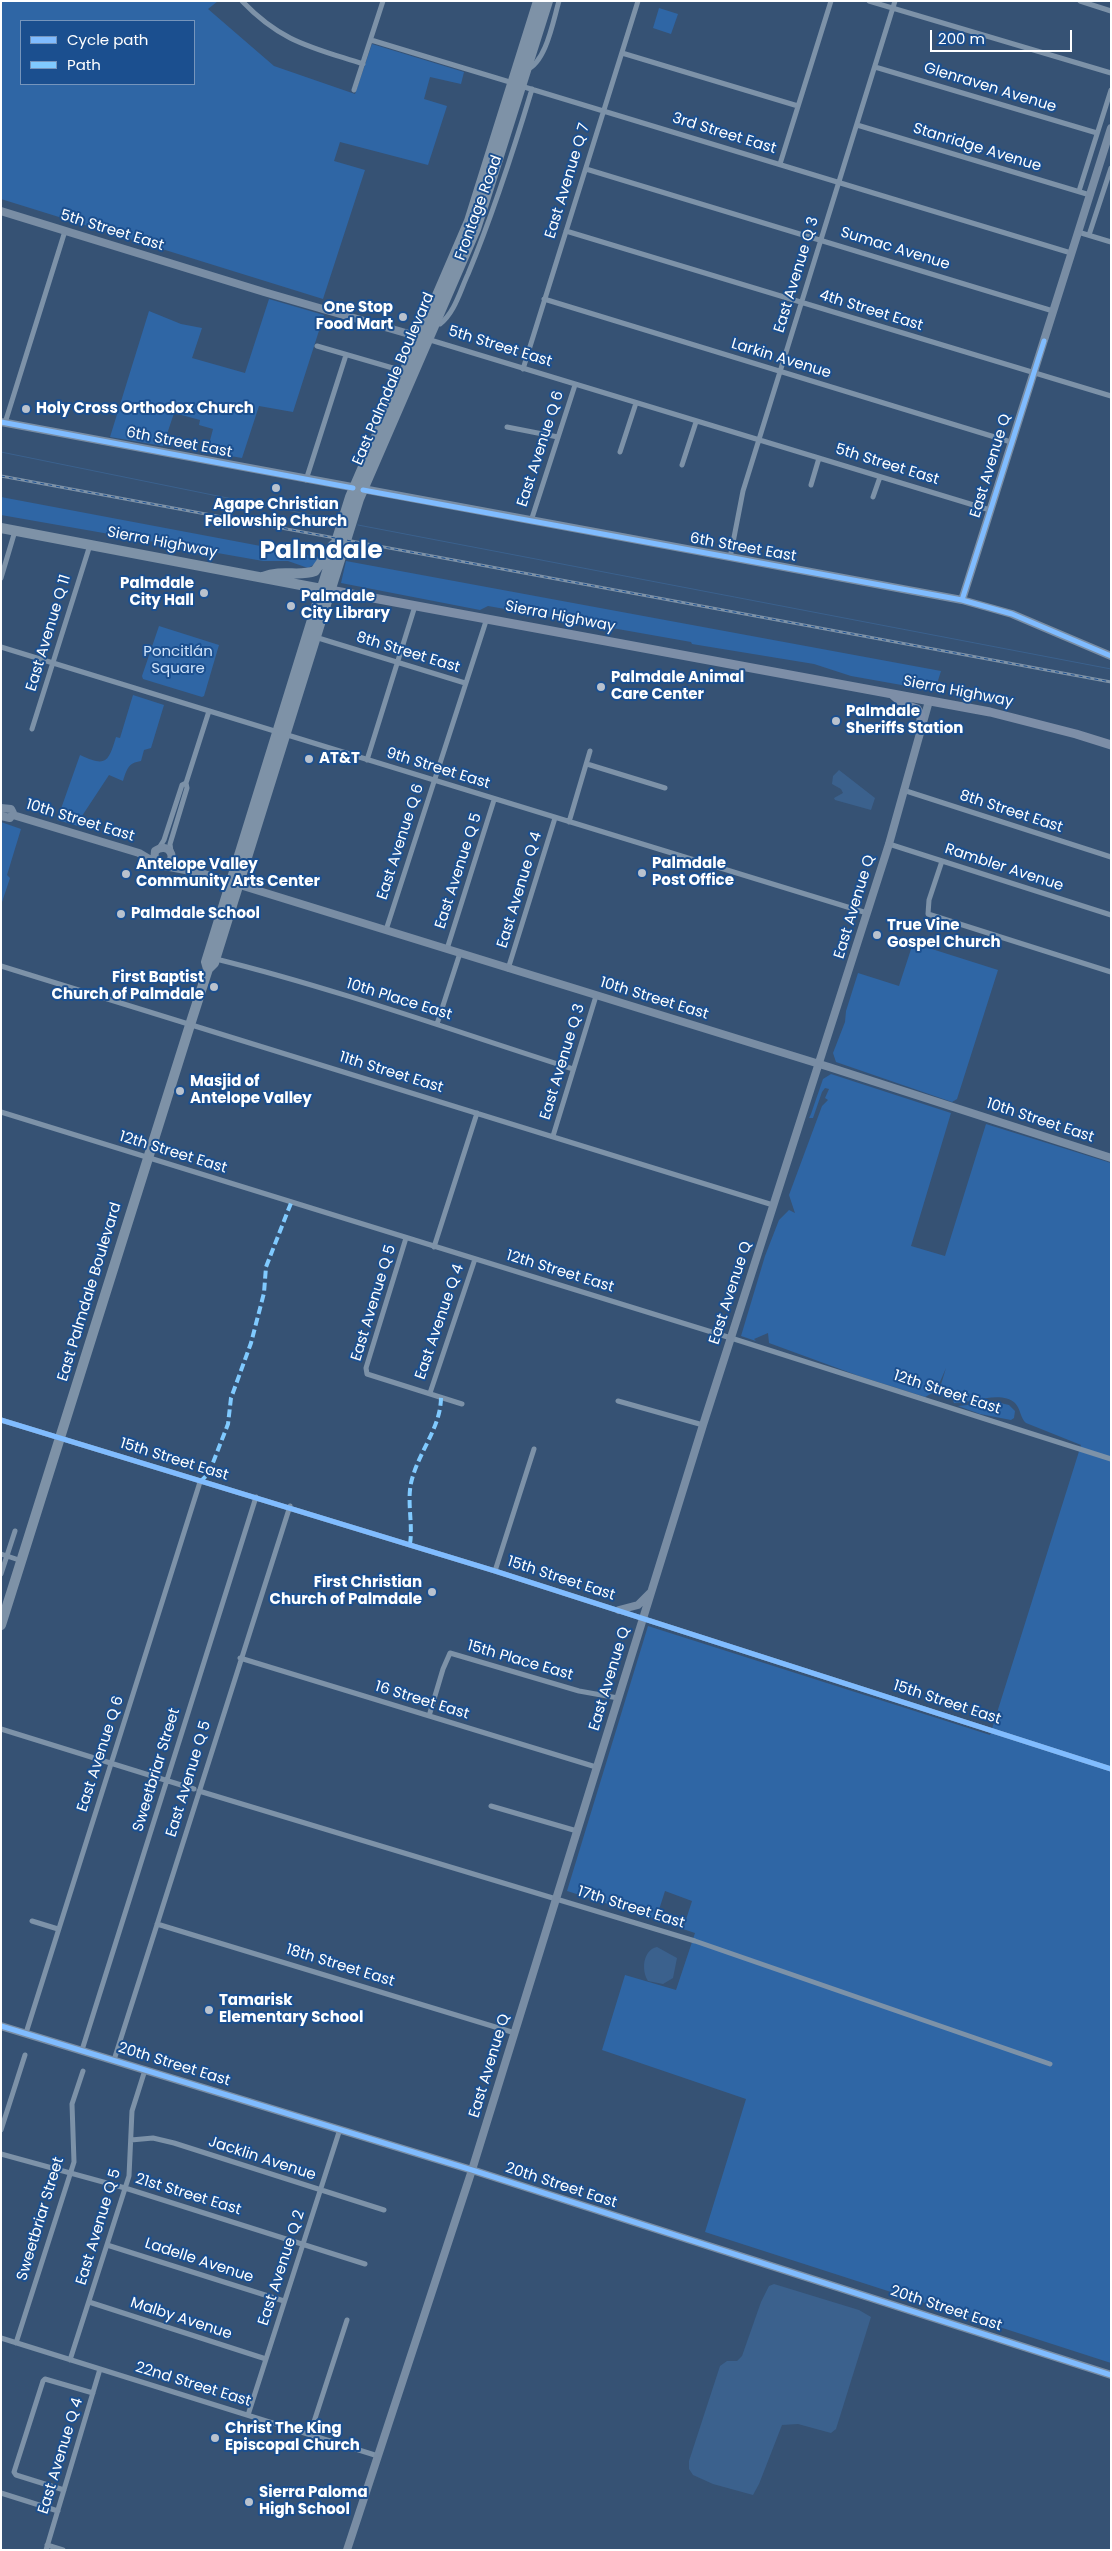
<!DOCTYPE html>
<html>
<head>
<meta charset="utf-8">
<style>
	body { margin:0 }
	#map { position:relative; width:1112px; height:2551px; overflow:hidden; background:#365274; font-family:Poppins,sans-serif }
	canvas { display:block }
	.frame { position:absolute; inset:0; border:2px solid #fff; pointer-events:none }
	.legend { position:absolute; left:20px; top:20px; width:175px; height:65px; box-sizing:border-box; background:#1b4f8f; border:1px solid #7695bc; margin:0; padding:6px 9px; list-style:none; font-size:15px; color:#fff }
	.legend li { display:flex; align-items:center; gap:10px; height:25px }
	.legend b { width:25px; border:1px solid #7695bc }
	.scale { position:absolute; left:930px; top:30px; width:142px; height:22px; box-sizing:border-box; border:2px solid #fff; border-top:0; padding-left:6px; font-size:15px; line-height:18px; white-space:nowrap; color:#fff; -webkit-text-stroke:4px #1b4f8f; paint-order:stroke }
</style>
</head>
<body>
<div id="map">
<canvas width="1112" height="2551"></canvas>
<div class="frame"></div>
<ul class="legend">
<li><b style="height:6px;background:#80bcff"></b>Cycle path</li>
<li><b style="height:6px;background:#80caff"></b>Path</li>
</ul>
<div class="scale">200 m</div>
</div>
<script>
const context = document.querySelector('canvas').getContext('2d');
context.lineJoin = 'round';
function fillPath(path, color) {
  context.fillStyle = color;
  context.fill(path, 'evenodd');
}
function trace(path, color, width, dash) {
  context.strokeStyle = color;
  context.lineWidth = width;
  context.lineCap = dash ? 'butt' : 'round';
  context.setLineDash(dash || []);
  context.stroke(path);
}
function drawText(font, color, halo, rows, align = 'center') {
  context.font = font + ' Poppins,sans-serif';
  context.lineWidth = 4;
  context.setLineDash([]);
  context.textBaseline = 'middle';
  context.strokeStyle = halo;
  context.fillStyle = color;
  for (const [text, x, y, turn = 0] of rows) {
    context.save();
    context.translate(x, y);
    context.rotate((+turn || 0) * Math.PI / 180);
    context.textAlign = isNaN(turn) ? turn : align;
    if (halo) context.strokeText(text, 0, 0);
    context.fillText(text, 0, 0);
    context.restore();
  }
}
fillPath(new Path2D(`
	M1,1H218L208,9L274,66L355,94L372,44L464,72L461,84L430,77L424,99L447,106L428,165L340,142L334,161L365,170L323,299L1,199ZM21,21H194V84H21Z
	M659,8L678,14L671,34L653,28Z
	M269,299L324,315L293,412L259,406L242,458L207,452L213,429L199,425L200,420L174,413L163,446L110,437L149,311L181,324L202,328L192,358L245,373Z
	M1,497L319,557L317,563L308,568L288,561H263L1,515Z
	M346,561L941,671L935,690L924,689L851,676L814,664L692,644L691,642L488,606L480,610L341,583Z
	M159,626L219,645L204,696L202,697L143,679L142,676Z
	M133,695L164,705L151,748L144,750L141,761C128,763 127,769 123,781L109,775L80,819L78,826L57,820L80,755C106,767 108,763 116,737L120,738Z
	M1,822L21,829L7,875L10,878L1,905Z
	M913,943L998,970L957,1099L952,1102L836,1062L833,1053L845,1022L846,1011L858,973L899,986Z
	M831,1074L951,1113L911,1246L945,1256L986,1124L1111,1163V2363L705,2232L746,2099L602,2050L625,1975L676,1990L695,1933L683,1929L692,1901L665,1891L656,1919L567,1891L648,1626L990,1735L1081,1445L1026,1423C1020,1418 1021,1409 1015,1403C1001,1390 971,1403 954,1403L950,1392L939,1391L946,1368L936,1391L925,1397L859,1376L769,1343L768,1333L754,1339L756,1341L741,1336L765,1256L779,1220L789,1210L795,1213L789,1195L822,1106L828,1100L825,1098L829,1089L825,1088L822,1092L813,1118H809L811,1114L823,1079Z
	M996,1402L1009,1405L1015,1411L1014,1418L1011,1420L980,1414L958,1406Z`), '#2f66a5');
fillPath(new Path2D(`
	M839,770L875,798L871,810L835,800L834,798L843,793L841,789L832,784L833,776Z
	M657,1947L677,1958L673,1978L663,1984L648,1981C641,1970 643,1950 657,1947Z
	M774,2284L859,2310L871,2317L836,2429L831,2433L798,2424L782,2425L759,2484L753,2495L713,2484L693,2475L689,2469V2461L720,2366L727,2361H737L742,2356L761,2302L769,2286Z`), '#3b618d');
trace(new Path2D(`
	M1,452L336,520
	M358,525L1111,669`), '#3b618d', 1);
trace(new Path2D(`
	M242,1C281,42 311,47 363,64
	M869,1L1111,73
	M1080,1L1111,11
	M371,40L513,83
	M622,53L798,106
	M875,67L1097,133
	M526,70C546,63 553,21 559,1
	M521,86L1071,253
	M354,90L383,1
	M857,125L1090,195
	M780,164L831,1
	M586,169L1053,311
	M1079,191L1111,90
	M566,231L1111,396
	M1078,232L1111,242
	M1089,235L1111,168
	M544,299L1011,442
	M435,323L440,324C455,312 460,291 468,274C493,214 513,152 532,89
	M427,339L990,510
	M317,346L403,371
	M523,369L638,1
	M5,423L65,231
	M507,427L558,437
	M620,452L636,403
	M682,465L696,422
	M306,480L346,355
	M811,485L819,458
	M873,497L880,477
	M531,521L575,385
	M730,558L743,491L895,1
	M1,578L15,531
	M315,637L465,683
	M1,647L867,913
	M32,729L90,545
	M367,760L415,606
	M587,764L665,788
	M903,790L1111,857
	M569,822L590,751
	M889,844L1111,915
	M159,848L164,840L182,785L186,783
	M171,852L170,844L187,788L186,783L209,711
	M942,861L929,900L928,914L1111,972
	M386,930L487,618
	M447,949L494,800
	M216,959C337,989 454,1031 573,1069
	M1,966L773,1205
	M508,969L555,818
	M437,1024L460,953
	M1,1112L731,1338L1111,1459
	M553,1136L596,996
	M406,1238L366,1368L367,1374L462,1404
	M434,1247L477,1113
	M430,1393L475,1259
	M618,1401L703,1425
	M1,1420L495,1571L1111,1769
	M1,1554L22,1561
	M495,1571L534,1449
	M1,1574L15,1531
	M240,1658L596,1767
	M429,1716L443,1669L450,1653L579,1691L618,1698
	M1,1729L194,1789
	M199,1791L695,1941L1050,2064
	M491,1806L577,1831
	M32,1921L58,1929
	M157,1924L515,2033
	M26,2033L200,1482
	M82,2050L256,1497
	M114,2060L290,1506
	M1,2130L25,2055
	M131,2140L153,2138L174,2143L384,2210
	M1,2154L125,2188L365,2264
	M107,2245L284,2301
	M89,2302L266,2359
	M1,2338L378,2456
	M16,2343L74,2162L72,2104L83,2071
	M70,2360L129,2176L132,2111L145,2070
	M248,2415L340,2129
	M310,2434L347,2320
	M64,2490L16,2475L14,2472L43,2381L45,2379L93,2393
	M1,2493L58,2511
	M47,2545L63,2550
	M46,2550L100,2369`), '#7d92a8', 5);
trace(new Path2D(`
	M1,211L264,292L423,338
	M1,422L962,600L1012,614L1111,656
	M962,600L1111,128
	M1,808L11,809L13,813L10,818L1,816
	M13,815L139,853L159,865L201,873L829,1067L1111,1158
	M154,861L155,851C168,841 179,858 165,866
	M619,1610L638,1605L650,1593
	M1,2026L472,2170L1111,2375
	M347,2550L472,2170L703,1425L889,844L929,701`), '#798da4', 8);
trace(new Path2D(`
	M330,590L990,712L1076,734L1111,745
	M893,695L905,705L917,709L921,716V729`), '#7d8ea7', 9);
trace(new Path2D(`
	M1,528L327,590
	M263,577C283,569 298,577 315,571L333,545
	M208,969L214,963L359,499L476,229L548,1
	M1,1625L190,1025L208,969L206,962L350,497L469,221L538,1`), '#7e92a7', 10);
const rail = new Path2D(`
	M1,476L1111,682`);
trace(rail, '#7e92a7', 3);
trace(rail, '#1b4f8f', 1, [4]);
trace(new Path2D(`
	M200,1482L209,1473L228,1424L231,1398L251,1343L264,1293L266,1267L291,1203
	M410,1544C413,1524 407,1503 411,1483C418,1452 441,1428 441,1397`), '#80caff', 4, [8, 4]);
trace(new Path2D(`
	M1,422L353,488
	M363,490L962,600L1012,614L1111,656
	M962,600L1044,341
	M1,1420L495,1571L1111,1769
	M1,2026L472,2170L1111,2375`), '#80bcff', 5);
for (const [x, y, r, color] of [
	[403,317,5,"#b9c2ce"],
	[26,409,5,"#b9c2ce"],
	[276,488,5,"#b9c2ce"],
	[204,593,5,"#b9c2ce"],
	[291,606,5,"#b9c2ce"],
	[601,687,5,"#b9c2ce"],
	[836,721,5,"#b9c2ce"],
	[309,759,5,"#b9c2ce"],
	[642,873,5,"#b9c2ce"],
	[126,874,5,"#b9c2ce"],
	[121,914,5,"#b9c2ce"],
	[877,935,5,"#b9c2ce"],
	[214,987,5,"#b9c2ce"],
	[180,1091,5,"#b9c2ce"],
	[432,1592,5,"#b9c2ce"],
	[209,2010,5,"#b9c2ce"],
	[215,2438,5,"#b9c2ce"],
	[249,2502,5,"#b9c2ce"]
]) {
  const dot = new Path2D();
  dot.arc(x, y, r, 0, 2 * Math.PI);
  context.fillStyle = color;
  context.fill(dot);
  trace(dot, '#1b4f8f', 2);
}
drawText('15px', '#fff', '#1b4f8f', [
	["Glenraven Avenue",990,88,17],
	["3rd Street East",724,134,17],
	["Stanridge Avenue",977,148,17],
	["East Avenue Q 7",568,181,-73],
	["Frontage Road",479,208,-70],
	["5th Street East",112,231,17],
	["Sumac Avenue",895,249,17],
	["East Avenue Q 3",797,275,-73],
	["4th Street East",871,311,17],
	["5th Street East",500,347,17],
	["Larkin Avenue",781,359,17],
	["East Palmdale Boulevard",394,379,-67],
	["6th Street East",179,443,11],
	["East Avenue Q 6",541,449,-72],
	["5th Street East",887,465,17],
	["East Avenue Q",991,466,-73],
	["Sierra Highway",162,543,11],
	["6th Street East",743,548,10],
	["Sierra Highway",560,617,11],
	["East Avenue Q 11",49,633,-73],
	["8th Street East",408,653,17],
	["Sierra Highway",958,692,11],
	["9th Street East",438,769,17],
	["8th Street East",1011,812,18],
	["10th Street East",80,821,17],
	["East Avenue Q 6",401,842,-72],
	["Rambler Avenue",1004,868,18],
	["East Avenue Q 5",459,871,-72],
	["East Avenue Q 4",520,890,-73],
	["East Avenue Q",855,907,-73],
	["10th Street East",654,999,17],
	["10th Place East",399,1000,17],
	["East Avenue Q 3",563,1062,-73],
	["11th Street East",391,1073,17],
	["10th Street East",1040,1121,18],
	["12th Street East",173,1153,17],
	["12th Street East",560,1272,17],
	["East Palmdale Boulevard",90,1292,-73],
	["East Avenue Q",731,1293,-72],
	["East Avenue Q 5",374,1303,-73],
	["East Avenue Q 4",440,1322,-71],
	["12th Street East",947,1393,18],
	["15th Street East",174,1460,17],
	["15th Street East",561,1579,18],
	["15th Place East",520,1661,16],
	["East Avenue Q",610,1679,-73],
	["16 Street East",422,1701,17],
	["15th Street East",947,1703,18],
	["East Avenue Q 6",101,1754,-72],
	["Sweetbriar Street",157,1770,-73],
	["East Avenue Q 5",189,1779,-73],
	["17th Street East",631,1908,17],
	["18th Street East",340,1966,17],
	["20th Street East",174,2065,17],
	["East Avenue Q",490,2066,-73],
	["Jacklin Avenue",262,2159,18],
	["20th Street East",561,2186,18],
	["21st Street East",188,2195,17],
	["Sweetbriar Street",41,2219,-73],
	["East Avenue Q 5",99,2227,-73],
	["Ladelle Avenue",199,2261,18],
	["East Avenue Q 2",282,2268,-72],
	["20th Street East",946,2309,18],
	["Malby Avenue",181,2319,18],
	["22nd Street East",193,2385,17],
	["East Avenue Q 4",61,2456,-73]
]);
drawText('bold 15px', '#fff', '#1b4f8f', [
	["One Stop",393,308,"right"],
	["Food Mart",393,325,"right"],
	["Holy Cross Orthodox Church",36,409],
	["Agape Christian",276,505,"center"],
	["Fellowship Church",276,522,"center"],
	["Palmdale",194,584,"right"],
	["City Hall",194,601,"right"],
	["Palmdale",301,597],
	["City Library",301,614],
	["Palmdale Animal",611,678],
	["Care Center",611,695],
	["Palmdale",846,712],
	["Sheriffs Station",846,729],
	["AT&T",319,759],
	["Palmdale",652,864],
	["Post Office",652,881],
	["Antelope Valley",136,865],
	["Community Arts Center",136,882],
	["Palmdale School",131,914],
	["True Vine",887,926],
	["Gospel Church",887,943],
	["First Baptist",204,978,"right"],
	["Church of Palmdale",204,995,"right"],
	["Masjid of",190,1082],
	["Antelope Valley",190,1099],
	["First Christian",422,1583,"right"],
	["Church of Palmdale",422,1600,"right"],
	["Tamarisk",219,2001],
	["Elementary School",219,2018],
	["Christ The King",225,2429],
	["Episcopal Church",225,2446],
	["Sierra Paloma",259,2493],
	["High School",259,2510]
], 'left');
drawText('15px', '#cfe3fa', '#1b4f8f', [
	["Poncitlán",178,652],
	["Square",178,669]
]);
drawText('bold 25px', '#fff', '#1b4f8f', [
	["Palmdale",321,552]
]);
</script>
</body>
</html>
